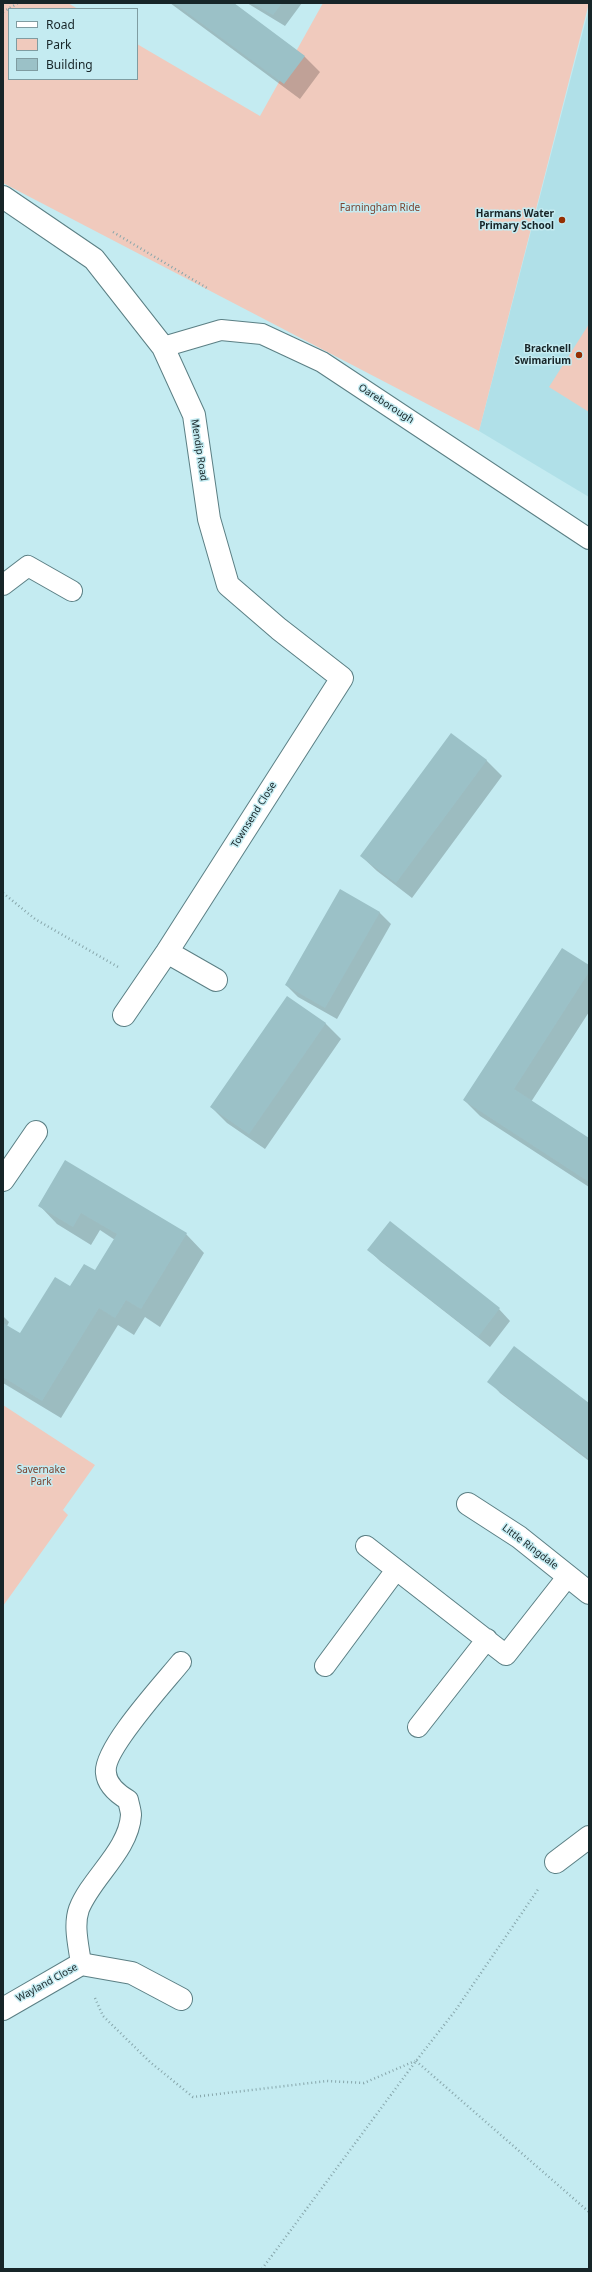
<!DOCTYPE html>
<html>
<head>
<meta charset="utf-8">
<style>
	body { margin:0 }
	#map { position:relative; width:592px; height:2272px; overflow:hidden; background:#c4ebf1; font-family:"Noto Sans",sans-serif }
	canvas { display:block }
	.frame { position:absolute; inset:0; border:4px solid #172528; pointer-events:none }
	.legend { position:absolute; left:8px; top:8px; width:130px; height:72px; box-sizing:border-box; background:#c4ebf1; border:1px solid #7f9ca1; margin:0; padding:5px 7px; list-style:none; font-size:12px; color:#172528 }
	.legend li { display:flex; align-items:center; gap:8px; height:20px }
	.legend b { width:20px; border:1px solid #7f9ca1 }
</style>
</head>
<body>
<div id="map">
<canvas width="592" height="2272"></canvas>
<div class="frame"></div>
<ul class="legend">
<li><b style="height:5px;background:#fff"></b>Road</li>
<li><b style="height:11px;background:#f0cabd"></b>Park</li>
<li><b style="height:11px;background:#9bc1c7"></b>Building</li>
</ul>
</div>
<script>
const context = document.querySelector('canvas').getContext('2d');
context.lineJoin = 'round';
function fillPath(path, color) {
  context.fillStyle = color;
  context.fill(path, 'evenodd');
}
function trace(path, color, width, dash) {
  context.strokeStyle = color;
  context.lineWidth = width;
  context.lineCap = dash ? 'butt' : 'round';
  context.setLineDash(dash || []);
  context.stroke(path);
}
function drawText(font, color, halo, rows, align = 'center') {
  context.font = font + ' "Noto Sans",sans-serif';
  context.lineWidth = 3;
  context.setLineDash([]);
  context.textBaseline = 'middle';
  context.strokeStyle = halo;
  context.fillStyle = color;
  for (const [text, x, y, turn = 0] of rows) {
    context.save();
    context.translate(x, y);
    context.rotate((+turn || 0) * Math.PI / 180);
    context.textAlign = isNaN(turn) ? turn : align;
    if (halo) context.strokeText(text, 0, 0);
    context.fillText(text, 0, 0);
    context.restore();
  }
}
fillPath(new Path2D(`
	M589,8V497L479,431Z`), '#b0e0e8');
fillPath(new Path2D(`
	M3,3H68L78,9H9V79H137V44L260,116L323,3H589L479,431L3,183Z
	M589,324V412L549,387Z
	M3,1405L95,1465L63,1510L68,1515L3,1606Z`), '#f0cabd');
fillPath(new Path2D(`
	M170,3H233L305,57L320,72L300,99Z
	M247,3H302L285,26Z
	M486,760L502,776L412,898L377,871L361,856Z
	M379,912L391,924L337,1019L298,997L286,985Z
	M589,966V1012L531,1102L589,1139V1187L480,1116L464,1100Z
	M325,1023L341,1039L265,1149L227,1123L211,1107Z
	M65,1162L186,1234L204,1253L160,1327L145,1317L134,1335L118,1325L61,1418L3,1383V1316L9,1322L7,1326L21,1335L96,1272L115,1240L100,1230L91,1245L57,1224L39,1205Z
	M369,1250L499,1309L510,1321L490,1347L380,1261Z
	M489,1381L589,1405V1461L500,1393Z`), '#0003');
fillPath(new Path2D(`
	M174,3H234L305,56L284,84Z
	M252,3H282L273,15Z
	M451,733L487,760L396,883L360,856Z
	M340,889L380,912L325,1008L285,985Z
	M562,948L589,965V972L514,1089L589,1138V1182L463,1100Z
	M287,996L326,1023L249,1134L210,1107Z
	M65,1160L187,1233L141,1309L126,1300L115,1318L99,1308L42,1401L3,1377V1323L20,1333L55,1277L70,1286L84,1264L95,1270L117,1234L81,1213L73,1227L38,1206Z
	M390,1221L500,1308L478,1337L367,1250Z
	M514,1346L589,1403V1459L487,1382Z`), '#9bc1c7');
const service = new Path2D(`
	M163,347L221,330L262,334L322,362L589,539
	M3,585L28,566L72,591
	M366,1546L506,1655L568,1576
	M325,1666L396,1570
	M418,1727L487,1639
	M81,1964C79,1947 73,1926 79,1909C91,1878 129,1850 131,1815C131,1811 129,1805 128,1800C118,1794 107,1785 106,1773C102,1750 165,1682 181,1662`);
const minor = new Path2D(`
	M3,197L94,259L163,347L194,415L209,519L228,585L279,629L342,678L167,952L124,1015
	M167,952L216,980
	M3,1180L36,1132
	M468,1504L519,1537L589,1593
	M556,1862L589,1837
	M3,2009L81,1964L132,1973L181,1999`);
trace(service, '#5b7f84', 22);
trace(minor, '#5b7f84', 24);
trace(new Path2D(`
	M3,12L18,3
	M113,232L207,288
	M3,893L35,919L118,967
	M95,1998L103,2016L150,2062L193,2097L327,2081L364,2083L415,2061
	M416,2061L589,2212
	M262,2269L416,2061L455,2011L539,1888`), '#87a6ab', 2.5, [1, 3]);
trace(service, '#fff', 20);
trace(minor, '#fff', 22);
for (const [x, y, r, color] of [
	[562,220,4,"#952f02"],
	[579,355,4,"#952f02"]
]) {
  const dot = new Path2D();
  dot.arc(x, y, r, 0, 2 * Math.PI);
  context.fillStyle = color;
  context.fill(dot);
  trace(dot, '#c4ebf1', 1.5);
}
drawText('10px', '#7c4330', '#c4ebf1', [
	["Farningham Ride",380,208],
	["Savernake",41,1470],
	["Park",41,1482]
]);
drawText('bold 10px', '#172528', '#c4ebf1', [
	["Harmans Water",554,214],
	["Primary School",554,226],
	["Bracknell",571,349],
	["Swimarium",571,361]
], 'right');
drawText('10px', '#172528', '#c4ebf1', [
	["Oareborough",386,404,33],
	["Mendip Road",199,450,81],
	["Townsend Close",254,815,-58],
	["Little Ringdale",530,1547,37],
	["Wayland Close",47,1983,-29]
]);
</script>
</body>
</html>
